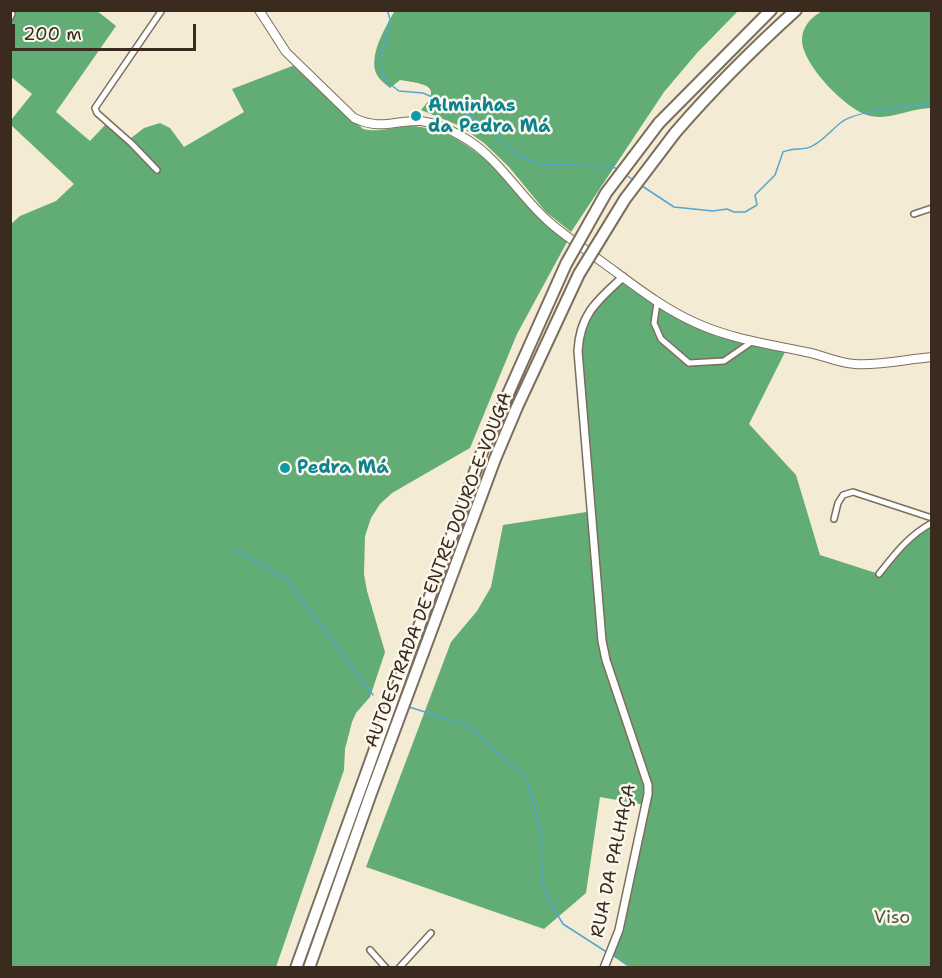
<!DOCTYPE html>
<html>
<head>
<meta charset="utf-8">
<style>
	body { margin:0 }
	#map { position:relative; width:942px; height:978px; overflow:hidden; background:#f4ebd4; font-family:"Shantell Sans",sans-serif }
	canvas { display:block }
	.frame { position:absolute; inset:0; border:12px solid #3b2a1e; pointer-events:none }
	.scale { position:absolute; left:12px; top:24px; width:184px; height:27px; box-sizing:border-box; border:3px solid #3b2a1e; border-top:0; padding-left:8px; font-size:18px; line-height:21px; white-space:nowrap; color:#3b2a1e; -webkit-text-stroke:4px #fbf7ec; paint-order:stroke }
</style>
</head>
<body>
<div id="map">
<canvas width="942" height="978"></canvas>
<div class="frame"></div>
<div class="scale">200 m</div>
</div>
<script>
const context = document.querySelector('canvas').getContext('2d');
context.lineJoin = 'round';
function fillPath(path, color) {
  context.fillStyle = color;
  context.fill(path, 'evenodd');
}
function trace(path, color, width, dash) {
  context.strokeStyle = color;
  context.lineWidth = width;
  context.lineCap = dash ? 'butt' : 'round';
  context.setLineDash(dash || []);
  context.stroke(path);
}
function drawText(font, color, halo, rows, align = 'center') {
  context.font = font + ' "Shantell Sans",sans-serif';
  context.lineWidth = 5;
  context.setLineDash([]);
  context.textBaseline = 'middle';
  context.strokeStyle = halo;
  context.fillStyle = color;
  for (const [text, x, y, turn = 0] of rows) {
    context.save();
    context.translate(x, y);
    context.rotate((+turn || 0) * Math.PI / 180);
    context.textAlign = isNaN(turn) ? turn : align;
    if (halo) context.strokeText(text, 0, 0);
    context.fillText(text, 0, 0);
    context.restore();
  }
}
fillPath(new Path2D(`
	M96,10L116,26L56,112L90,141L106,124L126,142L144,128L160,123L170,128L184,147L244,112L232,89L295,65L363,129C377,133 394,127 409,126C417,126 427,128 436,130C493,149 521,207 567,242L517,334L470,448L392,493L380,504L371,518L365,536L364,574L367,591L385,652L370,697L356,713L352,722L345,749L344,770L276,967H11V224L20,216L56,201L74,184L11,125V120L32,94L11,77L10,22L16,11Z
	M395,10H738V11L697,53L664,92L571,232L546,212L509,167L484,143L460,126L421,110C445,84 422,84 400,80L390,88C384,83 377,78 375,70C371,50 386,27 395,10Z
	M822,11H931V108C909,108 889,122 867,115C845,108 802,64 802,40C802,26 812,17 822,11Z
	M623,277L697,324L787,348L749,424L796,475L820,555L879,574L902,546L931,523V967H631L611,955L645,805L600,797L586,893L544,929L366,867L451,642L477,611L491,587L503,525L593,511L578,351L587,315Z`), '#62ac75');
trace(new Path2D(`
	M387,10L390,19L381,57L382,73L386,81L399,91L423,93L448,104L479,121L517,155L538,164L608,166L619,169
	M625,174L633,180
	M642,186L674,207L713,211L727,209L734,212H745L757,205L755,195L775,175L783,152C795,146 804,152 814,145C824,140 833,128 843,121C859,111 912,104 932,105
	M235,549L287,580L373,695
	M409,707L467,725L527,779L541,832L542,880L547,897L563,924L605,951
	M379,956L391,968
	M614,956L631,968`), '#52a8ce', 1.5);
const minor = new Path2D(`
	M10,18L12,14
	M157,170L131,143L97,113L95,108L162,10
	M914,214L932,208
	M657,303L654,323L661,339L689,363L724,361L753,341
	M834,519L838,503L843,495L853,492L932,518
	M879,574C894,555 909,535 932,523
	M370,950L386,968
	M399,968L431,933`);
const tertiary = new Path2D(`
	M604,968L619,930L648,794V785L606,660L602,641L578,351C580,314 597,301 623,277`);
const secondary = new Path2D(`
	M259,10L286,52L354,118C382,131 394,120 421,121C436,123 451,130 463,137C498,157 518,194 547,220C562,234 581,246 598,259C630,282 660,307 696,323C731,339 769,344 806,352C823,355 837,363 855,364C878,366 908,359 932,357`);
const motorway = new Path2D(`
	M659,123L771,10
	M675,133C712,90 753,49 796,10
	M296,968L482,452L566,264
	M309,968L370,796L495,459L517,407L579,274`);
trace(minor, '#7c6e5e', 8);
trace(tertiary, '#7c6e5e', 10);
trace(secondary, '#7c6e5e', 10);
trace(motorway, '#7c6e5e', 14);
trace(minor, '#fff', 5);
trace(tertiary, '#fff', 7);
trace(secondary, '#fff', 8);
trace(motorway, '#fff', 10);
const motorwayBridge = new Path2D(`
	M566,264L606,193L659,123
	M579,274L625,199L675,133`);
trace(motorwayBridge, '#7c6e5e', 14, []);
trace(motorwayBridge, '#fff', 10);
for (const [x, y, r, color] of [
	[416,116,6,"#0f9aa8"],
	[285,468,6,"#0f9aa8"]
]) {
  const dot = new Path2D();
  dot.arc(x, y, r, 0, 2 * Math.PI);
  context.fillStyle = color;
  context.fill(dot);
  trace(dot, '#fbf7ec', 2);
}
drawText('bold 18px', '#0d838f', '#fbf7ec', [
	["Alminhas",428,106],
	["da Pedra Má",428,127],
	["Pedra Má",297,468]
], 'left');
drawText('18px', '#3b2a1e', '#fbf7ec', [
	["AUTOESTRADA DE ENTRE DOURO-E-VOUGA",439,570,-69],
	["RUA DA PALHAÇA",614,861,-78]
]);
drawText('18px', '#4e593e', '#fbf7ec', [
	["Viso",892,918]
]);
</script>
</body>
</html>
